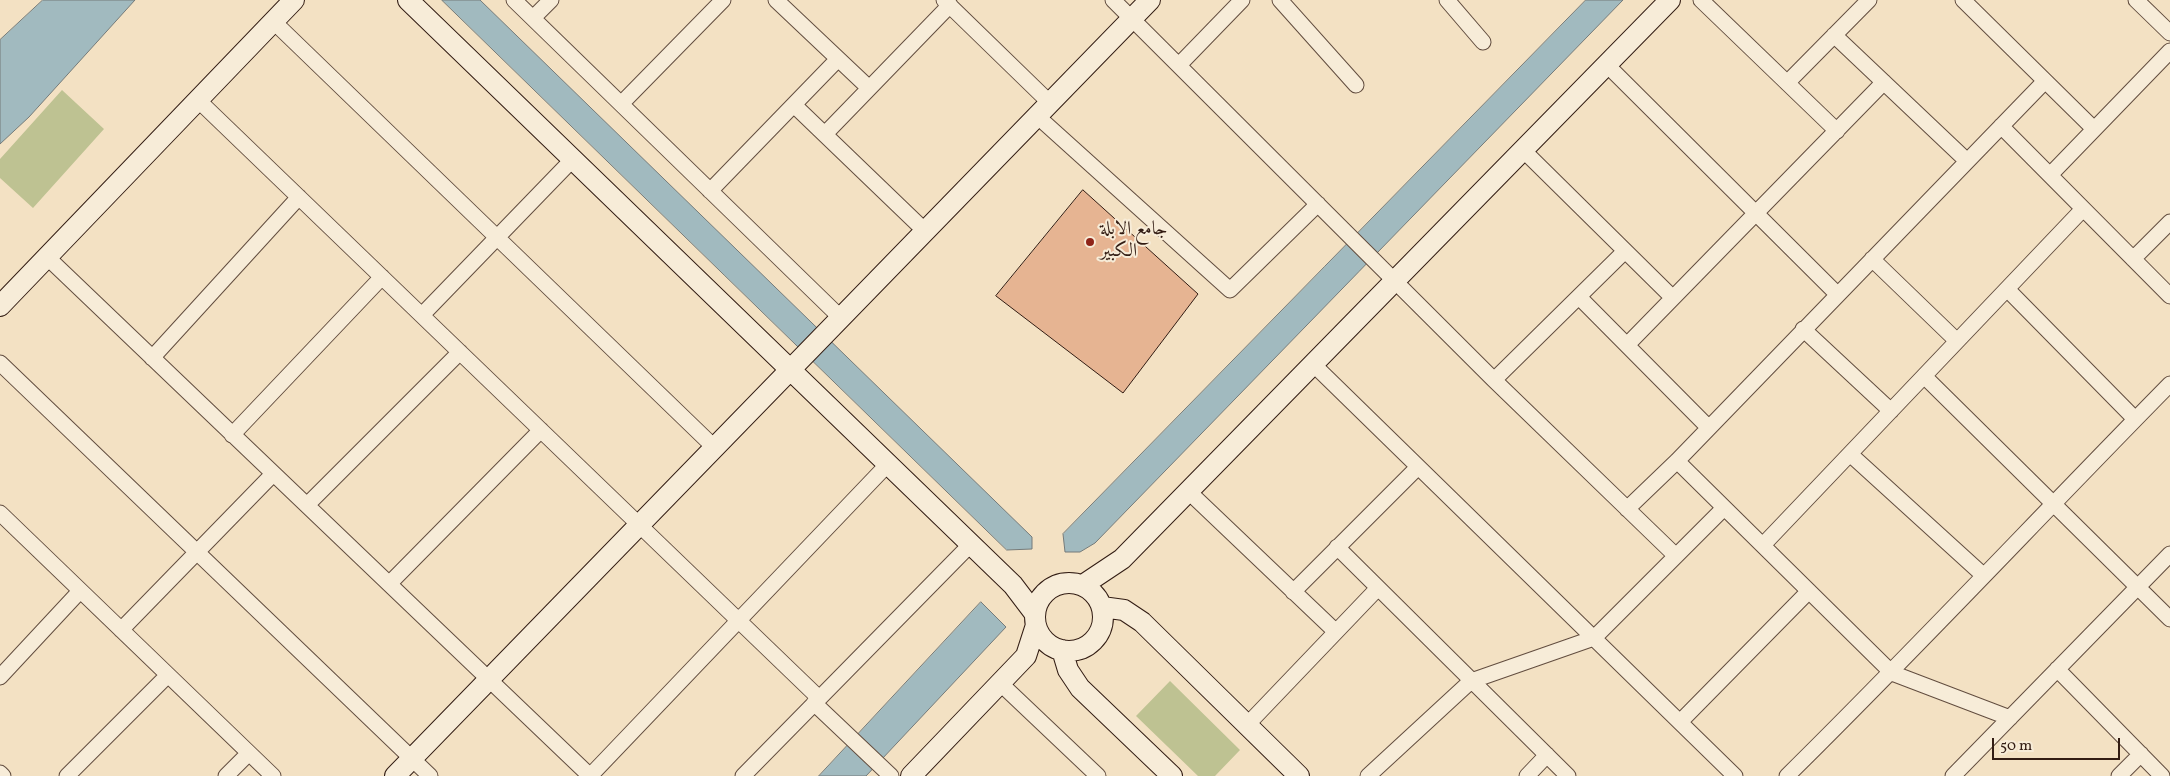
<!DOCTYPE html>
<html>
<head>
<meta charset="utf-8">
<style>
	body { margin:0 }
	#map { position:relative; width:2170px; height:776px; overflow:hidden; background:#f3e1c3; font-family:Vollkorn,serif }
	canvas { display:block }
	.scale { position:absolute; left:1992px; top:738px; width:128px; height:22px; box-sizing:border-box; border:2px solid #321c13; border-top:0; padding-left:6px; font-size:15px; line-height:18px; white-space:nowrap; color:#321c13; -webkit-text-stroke:4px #f7ecd8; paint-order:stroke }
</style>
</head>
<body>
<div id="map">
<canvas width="2170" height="776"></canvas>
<div class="scale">50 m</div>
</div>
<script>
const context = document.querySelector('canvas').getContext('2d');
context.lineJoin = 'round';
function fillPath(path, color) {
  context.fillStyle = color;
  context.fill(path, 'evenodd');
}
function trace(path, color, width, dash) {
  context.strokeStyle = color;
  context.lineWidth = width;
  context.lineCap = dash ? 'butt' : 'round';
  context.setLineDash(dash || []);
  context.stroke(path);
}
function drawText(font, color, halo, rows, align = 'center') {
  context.font = font + ' Vollkorn,Amiri,serif';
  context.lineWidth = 4;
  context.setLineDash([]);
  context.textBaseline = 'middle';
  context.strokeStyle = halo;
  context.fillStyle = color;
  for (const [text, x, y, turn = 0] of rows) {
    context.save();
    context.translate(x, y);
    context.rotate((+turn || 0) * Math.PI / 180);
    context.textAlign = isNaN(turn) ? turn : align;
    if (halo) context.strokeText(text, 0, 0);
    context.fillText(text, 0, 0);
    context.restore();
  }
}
fillPath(new Path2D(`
	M62,90L104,129L33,208L0,178V159Z
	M1170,681L1240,750L1215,776H1198L1136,716Z`), '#bec292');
const water = new Path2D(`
	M43,0H135L29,117L0,144V40Z
	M442,0H480L1032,537V549L1007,550Z
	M1586,0H1623L1095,543L1080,552H1065L1063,534Z
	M981,602L1006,627L866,776H819Z`);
fillPath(water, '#a1babf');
trace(water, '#757b7a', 1);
const building = new Path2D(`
	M1083,190L1198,294L1123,393L996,296Z`);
fillPath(building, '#e6b492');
trace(building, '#321c13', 1);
const street = new Path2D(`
	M514,0L841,318
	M776,0L869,88
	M944,0L1050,103
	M1113,0L1494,380L1676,556
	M1280,0L1356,85
	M1447,0L1483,42
	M1701,0L1837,131
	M1963,0L2094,129
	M2136,0L2170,33
	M533,18L551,0
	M274,22L715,448
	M1834,35L1967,161
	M1179,65L1242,0
	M1607,65L1837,294
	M1787,83L1869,0
	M198,100L819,698
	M621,104L723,0
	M794,105L925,231
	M1037,116L1230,290L1318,204
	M2001,126L2170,296
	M825,134L950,5
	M1523,150L1673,298
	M2050,175L2170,51
	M710,191L838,59
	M47,257L590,776
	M1872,259L1957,341
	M2133,259L2170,222
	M2007,289L2135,419
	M1579,297L1708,427
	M422,315L573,159
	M1803,329L1891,411
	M1627,345L1884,82
	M152,358L299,197
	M0,363L430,776
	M1313,364L1735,776
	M1924,376L2170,619
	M1494,380L1625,251
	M232,435L382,277
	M1850,454L1983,575
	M1677,461L1892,673L2010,718
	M1188,491L1335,631
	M307,505L460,352
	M1627,509L1677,461L2045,81
	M0,513L273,776
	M1763,545L2083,209
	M1337,547L1568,776
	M389,584L541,430
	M1293,592L1418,467
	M121,630L273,474
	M2057,669L2162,776
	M0,677L80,591
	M1000,683L1098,776
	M814,703L891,776
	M1680,722L1809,591
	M1247,725L1378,588
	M0,773L3,776
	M67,776L168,675
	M226,776L249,753
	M590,776L888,464
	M743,776L971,544
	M1368,776L1471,681L1594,638L1724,508
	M1527,776L1547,755
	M1787,776C1917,648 2042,514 2170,384
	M1953,776L2170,554
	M2119,776L2141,754`);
const secondary = new Path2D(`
	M408,0L1013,585L1035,614
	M0,306L294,0
	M1035 617a34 34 0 1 1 68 0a34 34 0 1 1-68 0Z
	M1083,585L1122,559L1670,0
	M1102,607L1124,610L1142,622L1299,776
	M1062,650L1068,670L1080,688L1172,776
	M395,776L1150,0
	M911,776L1026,656L1036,625`);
trace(street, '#624d3f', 17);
trace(secondary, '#321c13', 22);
trace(street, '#f7ecd8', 15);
trace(secondary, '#f7ecd8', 20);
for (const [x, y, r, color] of [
	[1090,242,5,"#8f2418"]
]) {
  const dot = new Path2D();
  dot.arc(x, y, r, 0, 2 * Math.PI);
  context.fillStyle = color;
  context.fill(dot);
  trace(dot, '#f7ecd8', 2);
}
drawText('19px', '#321c13', '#f7ecd8', [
	["جامع الابلة",1100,231],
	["الكبير",1100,253]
], 'left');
</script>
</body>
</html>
